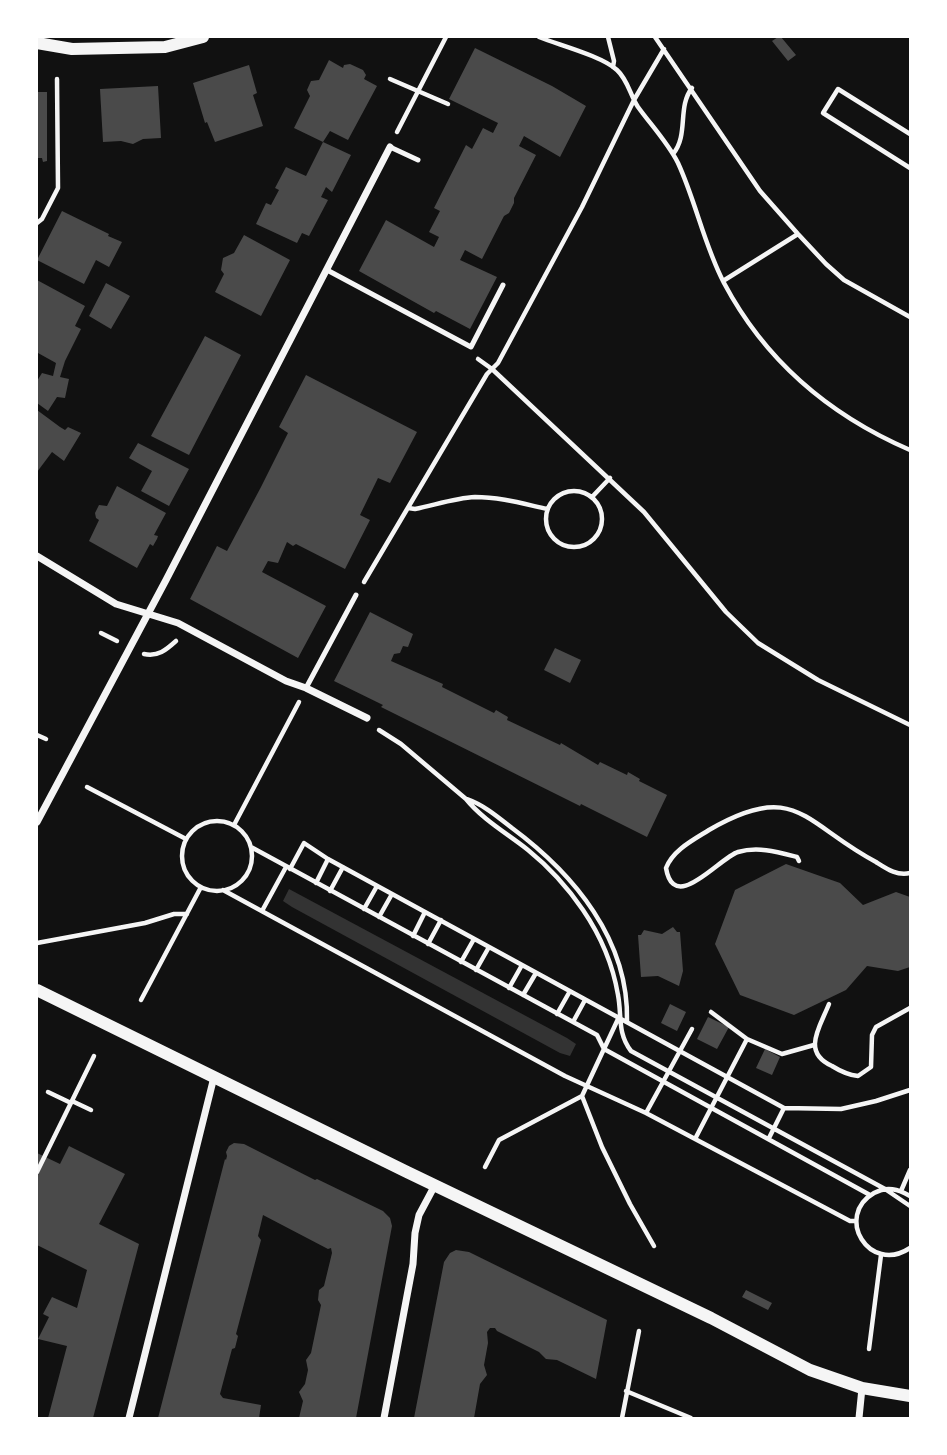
<!DOCTYPE html>
<html>
<head>
<meta charset="utf-8">
<style>
	body { margin:0 }
	#map { position:relative; width:947px; height:1455px; overflow:hidden; background:#111; font-family:"Golos Text",sans-serif }
	canvas { display:block }
	.frame { position:absolute; inset:0; border:38px solid #fff; pointer-events:none }
</style>
</head>
<body>
<div id="map">
<canvas width="947" height="1455"></canvas>
<div class="frame"></div>
</div>
<script>
const context = document.querySelector('canvas').getContext('2d');
context.lineJoin = 'round';
function fillPath(path, color) {
  context.fillStyle = color;
  context.fill(path, 'evenodd');
}
function trace(path, color, width, dash) {
  context.strokeStyle = color;
  context.lineWidth = width;
  context.lineCap = dash ? 'butt' : 'round';
  context.setLineDash(dash || []);
  context.stroke(path);
}
fillPath(new Path2D(`
	M289,889L567,1038L576,1044L570,1056L560,1053L292,907L283,901Z`), '#333');
fillPath(new Path2D(`
	M778,37H781L796,55L788,61L772,41Z
	M475,48L552,86L586,106L560,157L524,136L519,146L536,155L514,198V203L509,213L504,216L482,259L465,250L460,260L497,277L470,329L436,311L434,313L359,271L386,220L434,247L439,237L429,232L440,211L434,208L466,145L472,149L483,128L493,133L498,123L449,99Z
	M329,60L343,68L344,65L350,64L363,70L366,75L364,79L377,86L348,140L330,131L323,142L351,155L332,192L326,187L321,197L328,200L309,236L302,233L297,243L256,224L266,203L271,205L279,190L275,188L286,167L306,176L323,142L294,128L310,96L307,90L311,81L319,80Z
	M249,65L257,93L253,95L263,126L215,142L207,122L205,123L193,83Z
	M158,86L161,138L143,139L133,144L121,141L103,142L100,89Z
	M37,92H47V161L43,162L42,158H37Z
	M62,211L109,234L108,236L122,242L109,267L96,260L84,284L37,260Z
	M244,235L290,260L261,316L215,292L224,274L221,270L223,258L234,253Z
	M37,280L85,306L75,326L81,329L65,361L60,377L69,379L65,398L57,397L48,411L37,403V381L42,373L53,376L56,363L38,353L37,355Z
	M106,283L130,296L111,329L89,316Z
	M205,336L241,355L189,455L151,436Z
	M306,375L417,432L390,483L378,478L360,515L370,520L345,569L296,544L293,546L287,542L278,563L268,561L262,572L326,606L298,658L190,599L217,546L227,551L261,487L288,433L279,427Z
	M37,410L60,427L65,430L68,427L81,433L64,461L52,452L37,472Z
	M138,443L189,469L169,506L141,491L152,471L129,458Z
	M117,486L166,513L154,535L158,536L157,539L153,546L150,544L137,568L89,541L99,520L96,518L95,513L99,505L107,506Z
	M370,612L413,634L408,647L403,646L400,653L394,654L391,661L443,684L442,687L494,713L496,710L508,717L507,720L560,745L561,743L598,765L600,762L627,775L628,772L640,779L639,781L667,795L647,837L581,804L580,806L381,707L383,705L334,681Z
	M555,648L581,660L570,683L544,670Z
	M786,864L840,883L863,905L896,892L910,897V967L898,971L867,966L846,990L794,1015L740,995L715,944L735,890Z
	M673,927L677,932H680L683,971L679,986L658,976L641,977L638,935H641L644,930L662,934Z
	M670,1004L686,1012L677,1031L661,1023Z
	M708,1017L729,1027L717,1049L697,1039Z
	M765,1049L780,1057L772,1075L756,1068Z
	M234,1143L244,1144L315,1180L317,1179L383,1211L390,1218L392,1226L356,1418H299L303,1401L299,1392L305,1384L308,1370L306,1360L311,1353L321,1305L318,1300L319,1290L324,1286L332,1253L331,1248L328,1249L263,1215L258,1236L261,1240L236,1334L238,1336L235,1348L232,1349L220,1394L223,1398L261,1405L259,1418H158L225,1159L226,1160L227,1156L226,1152L229,1146Z
	M69,1146L125,1174L99,1224L139,1244L93,1418H48L67,1346L38,1339L49,1317L43,1314L52,1297L77,1308L87,1270L37,1245V1153L60,1164Z
	M456,1250L469,1252L607,1320L596,1379L557,1360L546,1359L539,1352L497,1331L495,1328H490L487,1332L488,1343L484,1365L487,1375L480,1384L474,1418H414L444,1262L450,1253Z
	M746,1290L772,1303L768,1310L742,1297Z`), '#4a4a4a');
trace(new Path2D(`
	M539,37C559,45 602,56 617,70C628,80 630,95 638,107C651,125 668,143 678,163C696,202 704,245 724,283C766,362 829,415 910,450
	M608,37L614,61L613,67
	M655,37L760,191L798,234L826,264L844,280L910,317
	M390,79L448,104
	M397,132L446,37
	M910,134L838,89L823,113L910,168
	M673,154C689,135 677,107 692,88
	M37,223L42,219L58,188L57,79
	M723,281L798,234
	M478,359L492,369L644,512L726,612L758,643L818,680L910,725
	M546 519a28 28 0 1 1 56 0a28 28 0 1 1-56 0Z
	M592,497L610,478
	M408,508L415,509C435,505 455,498 475,497C500,497 524,504 547,509
	M364,582L487,374L498,363L582,207L634,100L664,49
	M101,633L117,641
	M144,654C158,657 166,650 176,641
	M379,730L401,744L466,799C483,820 508,834 528,850C549,867 568,888 583,910C600,935 613,965 618,995C622,1015 617,1033 631,1051L885,1189L910,1206
	M37,735L46,739
	M87,787L186,839
	M467,799C484,805 498,817 512,828C574,874 629,940 627,1021
	M182 856a35 35 0 1 1 70 0a35 35 0 1 1-70 0Z
	M234,825L299,702
	M251,847L597,1035L604,1049L870,1195
	M799,861L797,857C778,852 758,846 738,852C719,858 674,915 666,868C673,850 693,840 709,830C796,779 804,824 876,862C887,869 897,876 910,873
	M290,869L304,843L328,859L784,1108L841,1109L876,1101L910,1090
	M316,883L328,859
	M223,890L565,1076L646,1113L850,1221H856
	M330,891L343,867
	M364,909L377,886
	M262,911L286,867
	M379,917L392,894
	M413,936L425,912
	M37,943L145,923L174,914H187
	M428,944L441,920
	M461,962L474,939
	M476,970L489,947
	M509,988L522,965
	M523,995L536,973
	M141,1000L201,887
	M829,1004C820,1027 801,1052 832,1066C840,1071 848,1075 858,1076L871,1067L872,1035L876,1027L910,1008
	M711,1012L747,1039L782,1054L814,1045
	M557,1014L570,991
	M573,1022L585,1000
	M48,1092L71,1103
	M582,1096L602,1147L630,1204L654,1246
	M72,1101L91,1110
	M646,1113L692,1029
	M769,1138L784,1108
	M695,1139L747,1039
	M485,1167L499,1140L582,1096L618,1019
	M37,1172L94,1056
	M901,1191L910,1170
	M910,1196C898,1189 887,1186 874,1193C834,1216 869,1275 910,1248
	M869,1349L881,1255
	M626,1391L691,1418
	M622,1418L639,1331`), '#f5f5f5', 4.5);
trace(new Path2D(`
	M390,147L418,160
	M327,270L471,347L503,285
	M306,688L356,595`), '#f5f5f5', 5);
trace(new Path2D(`
	M37,556L116,604L178,623L286,681L306,688L367,718
	M37,822L166,580L390,147
	M129,1418L214,1077
	M384,1418L413,1264L415,1233L419,1215L435,1185
	M859,1418L862,1388`), '#f5f5f5', 7);
trace(new Path2D(`
	M37,43L72,49L165,47L203,37
	M37,990L407,1172L711,1318L810,1370L862,1388L910,1396`), '#f5f5f5', 12);
</script>
</body>
</html>
